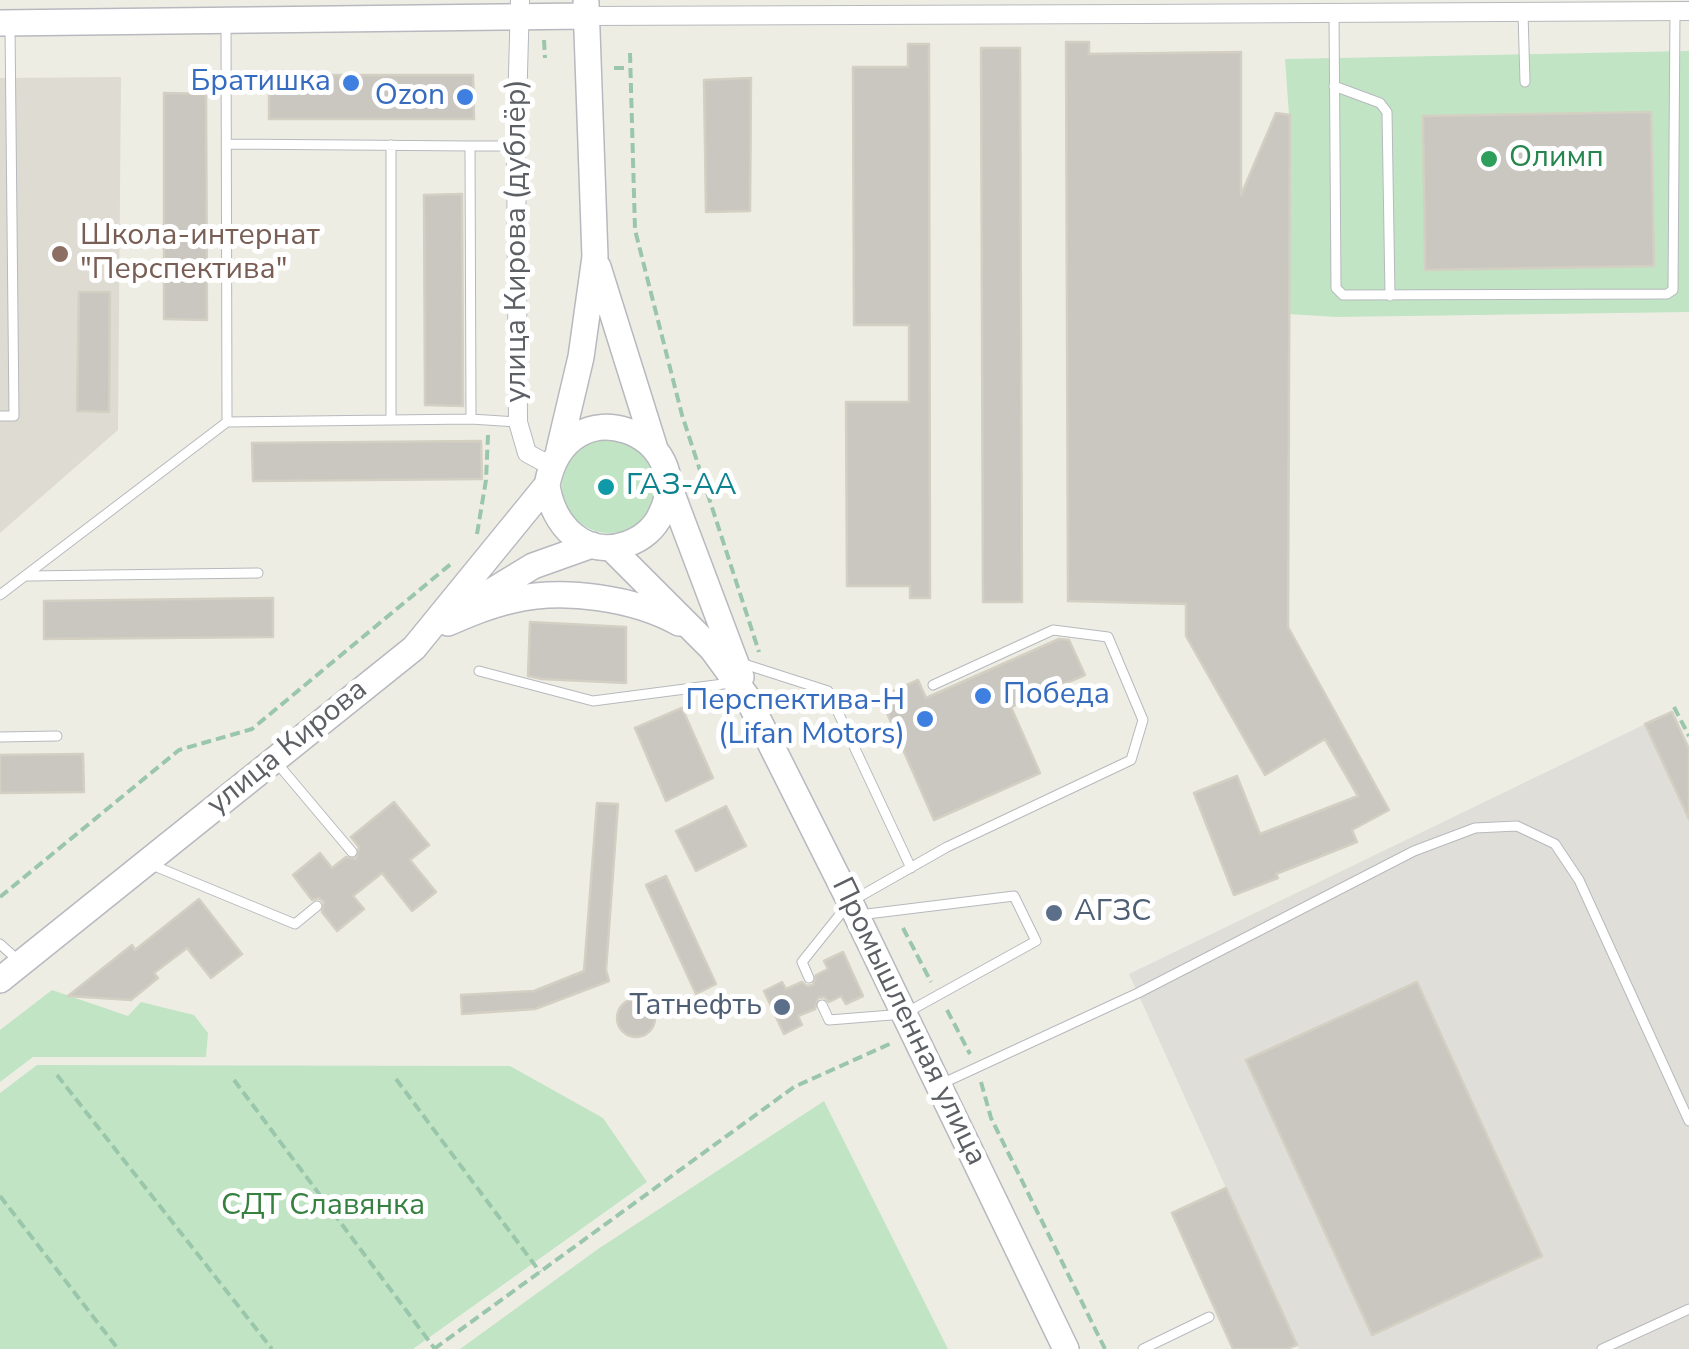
<!DOCTYPE html>
<html>
<head>
<meta charset="utf-8">
<style>
	body { margin:0 }
	canvas { display:block; background:#eeede4 }
</style>
</head>
<body>
<canvas width="1689" height="1349"></canvas>
<script>
const context = document.querySelector('canvas').getContext('2d');
context.lineJoin = 'round';
function fillPath(path, color) {
  context.fillStyle = color;
  context.fill(path, 'evenodd');
}
function trace(path, color, width, dash) {
  context.strokeStyle = color;
  context.lineWidth = width;
  context.lineCap = dash ? 'butt' : 'round';
  context.setLineDash(dash || []);
  context.stroke(path);
}
function drawText(font, color, halo, rows, align = 'center') {
  context.font = font + ' "Nunito Sans",sans-serif';
  context.lineWidth = 10;
  context.setLineDash([]);
  context.textBaseline = 'middle';
  context.strokeStyle = halo;
  context.fillStyle = color;
  for (const [text, x, y, turn = 0] of rows) {
    context.save();
    context.translate(x, y);
    context.rotate((+turn || 0) * Math.PI / 180);
    context.textAlign = isNaN(turn) ? turn : align;
    if (halo) context.strokeText(text, 0, 0);
    context.fillText(text, 0, 0);
    context.restore();
  }
}
fillPath(new Path2D(`
	M1666,714L1689,763V1349H1299L1129,974Z`), '#e0ded8');
fillPath(new Path2D(`
	M121,77L118,430L0,533V78Z`), '#dedcd2');
fillPath(new Path2D(`
	M1689,51V312L1336,317L1289,314V115L1285,59Z
	M562 486a47 47 0 1 1 94 0a47 47 0 1 1-94 0Z
	M52,990L128,1016L141,1002L194,1015L208,1033L206,1057H33L0,1082V1030Z
	M37,1065L510,1066L603,1118L647,1182L413,1349H0V1093Z
	M824,1101L948,1349H460L598,1249Z`), '#c1e5c4');
const building = new Path2D(`
	M1066,42H1089V54L1241,52V195L1276,113L1290,115L1288,627L1389,810L1352,830L1357,842L1276,874L1278,878L1234,895L1194,793L1237,776L1260,834L1358,796L1325,739L1265,775L1186,636V604L1068,601Z
	M908,44H929L930,598H910V586H847L846,402H909V325H854L853,67H908Z
	M981,48H1020L1022,602H983Z
	M269,75H473L474,119H269Z
	M751,78L750,211L706,212L704,80Z
	M164,93L206,94L207,320L164,319Z
	M1651,112L1654,266L1425,270L1423,116Z
	M462,194L463,406L425,405L424,195Z
	M79,292H110L109,412L77,411Z
	M481,441L482,479L253,481L252,443Z
	M273,598V637L44,639V601Z
	M530,622L626,627V683L542,679L528,676Z
	M1059,639L1069,640L1085,675L1011,707L1040,773L934,820L880,697L918,680L926,698Z
	M682,708L713,778L666,801L635,728Z
	M1672,712L1689,749V819L1645,724Z
	M83,754L84,792L0,793V755Z
	M394,802L429,845L410,860L436,892L412,911L382,873L353,896L364,909L337,931L322,912L324,902L319,898L312,900L293,875L320,853L332,868L346,857L356,859L359,847L351,837Z
	M597,803L618,804L606,970L609,981L535,1009L462,1014L461,995L534,991L584,971Z
	M726,806L746,846L696,871L676,831Z
	M666,876L716,984L696,994L646,885Z
	M199,899L242,954L211,978L187,948L154,973L158,978L131,1000L68,996L132,945L135,950Z
	M843,952L863,996L846,1004L841,996L829,1002L824,997L818,998L815,1009L798,1016L802,1025L784,1034L764,991L782,982L786,989L802,982L807,986L813,985L816,975L828,969L824,961Z
	M1417,982L1542,1256L1372,1335L1246,1060Z
	M617 1018a19 19 0 1 1 38 0a19 19 0 1 1-38 0Z
	M1226,1188L1297,1345L1287,1349H1233L1172,1213Z`);
fillPath(building, '#cac7c1');
trace(building, '#d3cfc2', 2.5);
const lane = new Path2D(`
	M1334,13L1336,288L1343,295L1667,294L1673,290L1675,11
	M1523,13L1525,82
	M226,22L227,422L471,419L517,422
	M1334,86L1380,103L1387,112L1390,296
	M228,144L470,146L471,419
	M470,146H516
	M0,416H14L10,27
	M391,420V145
	M28,576L258,573
	M0,595L227,422
	M741,663L828,691L911,868
	M479,671L593,701L731,683
	M0,737L57,736
	M277,763L352,852
	M152,865L295,924L317,906
	M0,944L19,961
	M809,978L802,962L850,902L947,847L1131,760L1143,720L1108,637L1053,630L933,685
	M822,1005L829,1020L904,1014L1036,941L1014,896L859,915
	M939,1085L1138,993L1414,851L1475,828L1517,826L1555,844L1579,880L1689,1121
	M1143,1349L1209,1317
	M1602,1349L1689,1309`);
const street = new Path2D(`
	M520,0L516,146L518,422L527,453L551,466
	M586,16C954,14 1321,14 1689,11`);
const secondary = new Path2D(`
	M0,23L586,16
	M598,267L655,449
	M559,450L581,357L595,257L586,3
	M669,486L741,677
	M611,548L712,649L747,697L850,902L1066,1349
	M469,605L533,566L592,545
	M448,623C469,614 490,605 513,600C564,588 634,598 679,623
	M0,980L414,648L547,485C567,381 700,434 661,514C655,528 642,539 627,544C584,559 553,525 547,485`);
trace(lane, '#b6b9bd', 11);
trace(street, '#b6b9bd', 20);
trace(secondary, '#b7b9bf', 28);
trace(new Path2D(`
	M544,40L545,58
	M630,53L635,230L682,415L759,652
	M614,68H629
	M477,534L486,480L488,435
	M1674,707L1689,736
	M0,897L179,750L252,729L452,563
	M903,928L931,982
	M947,1010L970,1054
	M57,1075L272,1349
	M396,1079L540,1272
	M234,1080L435,1349
	M981,1082L991,1118L1105,1349
	M0,1196L118,1349
	M434,1349L794,1087L894,1042`), '#9ac6ab', 4, [10, 5]);
trace(lane, '#fff', 9);
trace(street, '#fff', 18);
trace(secondary, '#fff', 25);
for (const [x, y, r, color] of [
	[351,83,10,"#3f7fe0"],
	[465,97,10,"#3f7fe0"],
	[1489,159,10,"#2e9e5b"],
	[60,254,10,"#8d6e63"],
	[606,487,10,"#0f9aa8"],
	[983,696,10,"#3f7fe0"],
	[925,719,10,"#3f7fe0"],
	[1054,913,10,"#5c6f8a"],
	[782,1007,10,"#5c6f8a"]
]) {
  const dot = new Path2D();
  dot.arc(x, y, r, 0, 2 * Math.PI);
  context.fillStyle = color;
  context.fill(dot);
  trace(dot, '#fff', 4);
}
drawText('30px', '#366cbe', '#fff', [
	["Братишка",331,83],
	["Ozon",445,97],
	["Победа",1003,696,"left"],
	["Перспектива-Н",905,702],
	["(Lifan Motors)",905,736]
], 'right');
drawText('30px', '#27864d', '#fff', [
	["Олимп",1509,159]
], 'left');
drawText('30px', '#785e54', '#fff', [
	["Школа-интернат",80,237],
	["\"Перспектива\"",80,271]
], 'left');
drawText('30px', '#5c5f64', '#fff', [
	["улица Кирова (дублёр)",518,241,-90],
	["улица Кирова",288,748,-39],
	["Промышленная улица",908,1022,64]
]);
drawText('30px', '#0d838f', '#fff', [
	["ГАЗ-АА",626,487]
], 'left');
drawText('30px', '#4e5e75', '#fff', [
	["АГЗС",1074,913],
	["Татнефть",762,1007,"right"]
], 'left');
drawText('30px', '#368140', '#fff', [
	["СДТ Славянка",323,1207]
]);
</script>
</body>
</html>
